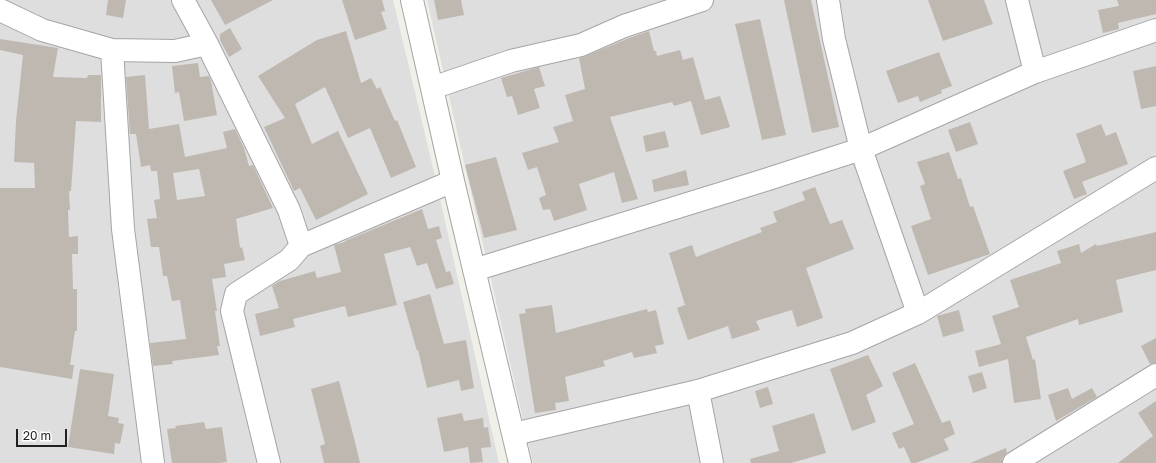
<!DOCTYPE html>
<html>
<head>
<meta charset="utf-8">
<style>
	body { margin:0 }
	#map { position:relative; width:1156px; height:463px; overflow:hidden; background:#f0efe8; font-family:"Golos Text",sans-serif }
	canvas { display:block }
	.scale { position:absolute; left:16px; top:429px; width:51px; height:18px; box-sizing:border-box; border:2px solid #212121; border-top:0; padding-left:5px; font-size:12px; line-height:14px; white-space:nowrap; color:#212121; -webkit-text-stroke:3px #fff; paint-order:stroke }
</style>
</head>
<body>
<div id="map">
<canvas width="1156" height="463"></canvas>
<div class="scale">20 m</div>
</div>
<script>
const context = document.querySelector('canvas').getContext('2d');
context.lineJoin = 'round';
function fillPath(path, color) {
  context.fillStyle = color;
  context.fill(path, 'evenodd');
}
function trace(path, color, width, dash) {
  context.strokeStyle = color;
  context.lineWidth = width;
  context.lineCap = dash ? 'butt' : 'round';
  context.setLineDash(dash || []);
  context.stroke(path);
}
fillPath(new Path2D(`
	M0,0H393L434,172L499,463H0Z
	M427,0H1156V463H533Z`), '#dfdede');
fillPath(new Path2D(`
	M108,0H126L123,18L106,15Z
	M211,0H273L225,25Z
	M342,0H382L385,11L381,12L387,29L355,40Z
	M434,0H461L464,15L438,20Z
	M784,0H811L839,127L812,133Z
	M928,0H984L993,24L943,41Z
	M1117,0H1156V14L1118,23L1119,29L1103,33L1098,10L1119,6Z
	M760,19L786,135L762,140L735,24Z
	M230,28L242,49L229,57L220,40V34Z
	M346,31L361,83L371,78L377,89L380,87L395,121L397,120L416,167L391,178L370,128L348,138L325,87L295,104L312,144L338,131L368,194L316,220L300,188L294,191L264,127L285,118L258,76L317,40Z
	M649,31L654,51H656L657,56L680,50L683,60L693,57L705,100L720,96L730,127L701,135L691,101L674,106L672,102L610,117L638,199L622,203L614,172L579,184L587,210L554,221L550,209L543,210L539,198L546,195L537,167L528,170L522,153L559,142L553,127L573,121L565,95L585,89L579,58L586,56L629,38Z
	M0,39L58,48L53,77L87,78L88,75H101V122L76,121L71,191H69L70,210H68L69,237L78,236V254H72L73,289H77V331H75L70,365H74L72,379L0,367V188H35L34,163L14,162L16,121L23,55L0,50Z
	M939,52L952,86L941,90L942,93L920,102L918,96L898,103L886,71Z
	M198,63L200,77L209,76L211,81L217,115L184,121L179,92L175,93L172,66Z
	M1156,66V106L1141,109L1133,71Z
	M539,67L545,86L534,89L540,108L518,115L512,96L507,97L501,78Z
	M145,75L149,129L179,124L185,157L227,148L223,132L235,129L244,148L249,166L253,165L273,208L236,219L240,248L242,247L245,260L224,264L226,277L212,279L217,311H215L220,346H217L219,355L172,361L173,364L153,366L150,343L186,339L180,300L172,301L167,276H163L159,247H151L147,219L157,218L154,200L160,199L157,171H151L150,165L141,167L136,134H130L126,77ZM199,169L205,196L177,200L173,173Z
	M970,122L978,144L956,152L948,130Z
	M1101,124L1106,136L1116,132L1128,164L1082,182L1087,194L1074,199L1063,171L1086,162L1076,134Z
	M665,131L669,147L646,152L643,136Z
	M949,152L958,179L961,178L970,207L973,206L990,254L928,275L911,226L931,219L920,186L925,184L917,162Z
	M496,157L517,230L484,238L465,165Z
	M686,170L689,185L654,192L652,180Z
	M815,187L830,224L842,220L854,249L806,268L823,318L797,327L792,310L756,321L760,330L732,339L728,326L688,340L677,308L685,305L669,253L692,245L696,257L762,232L760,228L777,222L773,212L805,200L802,192Z
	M422,209L428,229L439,226L442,238L436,240L446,272L450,271L454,284L436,289L427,263L417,266L410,247L384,254L397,305L348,317L345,306L293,319L295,327L260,336L255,314L279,308L272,286L280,281L315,271L317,278L341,272L334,245L345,242V241Z
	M1156,232V270L1116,280L1123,312L1079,325L1078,319L1026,337L1033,360L1035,359L1041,399L1014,403L1008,359L979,367L975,351L1001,344L992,316L1019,307L1010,280L1061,263L1057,251L1079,244L1081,253L1096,244L1097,246Z
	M430,294L444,344L466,340L474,388L461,391L459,380L427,388L418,350L417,351L403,302Z
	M552,305L556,333L647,309L648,312L656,310L664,344L655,346L657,353L634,358L632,352L603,361L605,366L565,377L569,401L555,403L556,410L535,413L519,314L526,313L525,309Z
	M959,310L964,331L943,337L937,316Z
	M1156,338V363L1150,364L1141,346Z
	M868,355L883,386L866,395L876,422L852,431L830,369Z
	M915,363L942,423L950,420L955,434L944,439L949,450L916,463H911L904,447L899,449L892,433L914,424L892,373Z
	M80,369L114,374L108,416L119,418L118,423L124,424L120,444L115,443L114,454L68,447Z
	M982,372L987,388L973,393L968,376Z
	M339,381L354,438L360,463H324L320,446L325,444L311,389Z
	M768,387L773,404L760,408L755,391Z
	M1068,388L1072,399L1092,388L1097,397L1056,421L1048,395Z
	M1156,401V463H1118L1153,436L1138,413Z
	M462,413L464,421L483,418L484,428L488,427L491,447L481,448L483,462L470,463L468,447L444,452L437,418Z
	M814,413L826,453L791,463H751L750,459L779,451L772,426Z
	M204,422L206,429L222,427L227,462L219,463H172L167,429L176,428L175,426Z
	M1006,448L1007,453L1003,457L1002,463H970Z`), '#beb8b1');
const minor = new Path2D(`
	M183,0L207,44L289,210L301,246
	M412,0L453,181L520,463
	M828,0L834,39L861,149L918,313
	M1017,0L1035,72
	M0,10L42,30L112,50L175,51L207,44
	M112,50L123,229L153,463
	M432,88L511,61L581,45L624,26L702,0
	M474,270L765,180L861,149L1035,72L1156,30
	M698,391L712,463
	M514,434L698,391L852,343L918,313L1156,168
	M269,463L232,311L236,294L289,260L301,246L453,181
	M1014,463L1156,375`);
trace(minor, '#a5a5a5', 24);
trace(minor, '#fff', 22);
</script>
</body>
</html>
